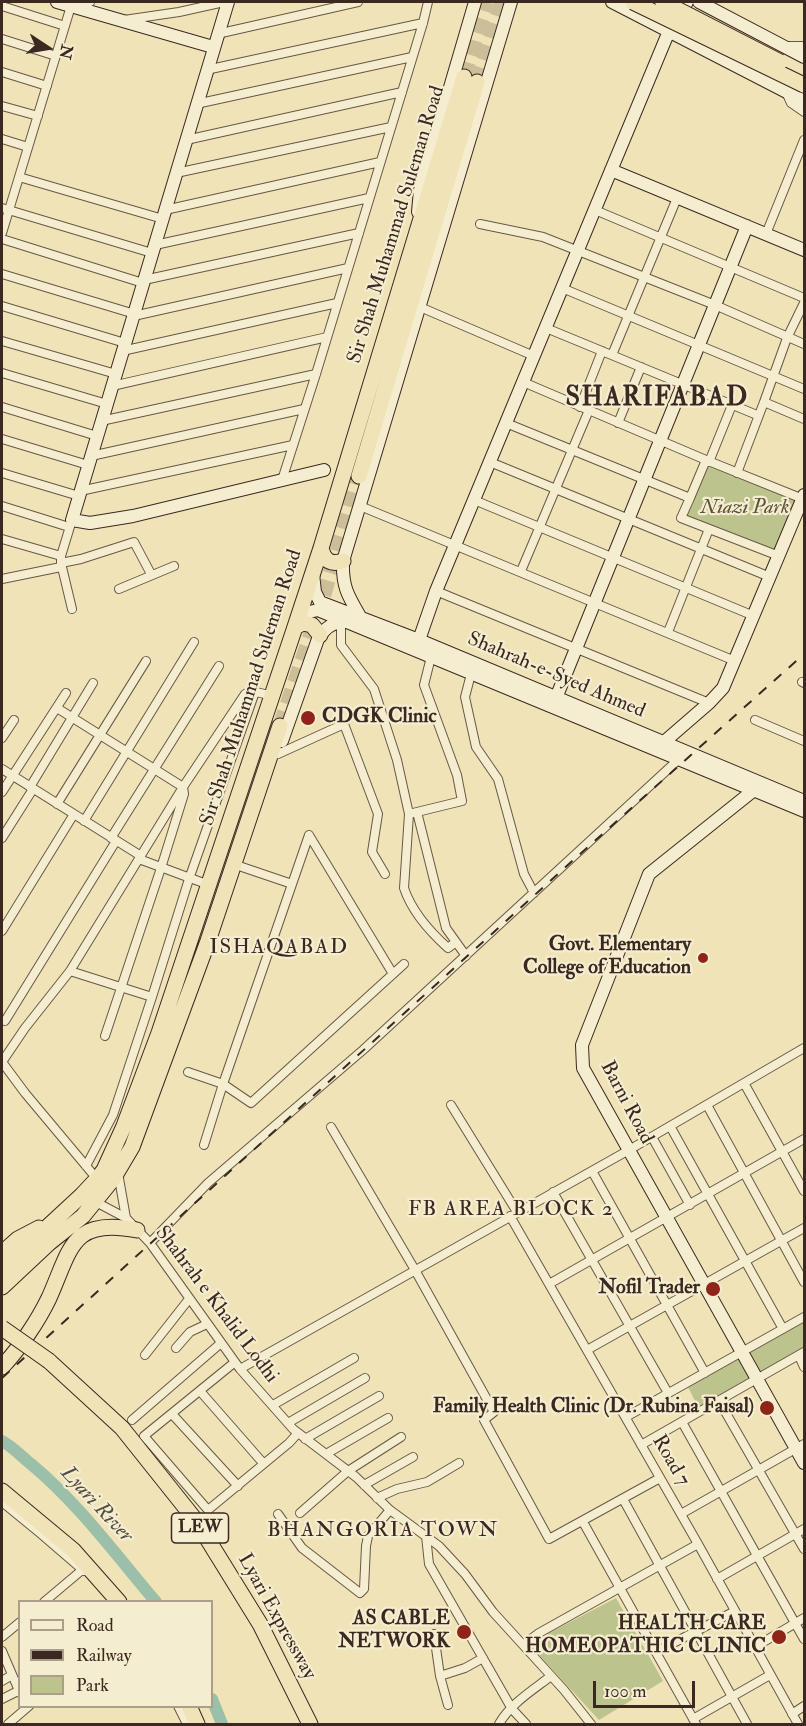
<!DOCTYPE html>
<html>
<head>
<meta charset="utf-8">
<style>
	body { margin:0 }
	#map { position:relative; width:806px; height:1726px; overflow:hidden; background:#efe3b7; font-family:"IM FELL Double Pica",serif }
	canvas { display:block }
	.frame { position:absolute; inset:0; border:3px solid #3b2821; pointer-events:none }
	.legend { position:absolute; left:18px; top:1600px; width:195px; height:108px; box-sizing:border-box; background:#f5edd0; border:2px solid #ab9e8a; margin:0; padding:8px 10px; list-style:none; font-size:18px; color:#3b2821 }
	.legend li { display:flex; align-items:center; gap:12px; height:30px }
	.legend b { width:30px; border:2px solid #ab9e8a }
	.north { position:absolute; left:18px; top:18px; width:60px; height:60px; -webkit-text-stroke:4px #f5edd0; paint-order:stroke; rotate:102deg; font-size:16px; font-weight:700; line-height:24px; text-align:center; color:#3b2821 }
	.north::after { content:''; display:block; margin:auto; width:21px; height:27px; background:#3b2821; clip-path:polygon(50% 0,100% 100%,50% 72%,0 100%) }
	.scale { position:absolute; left:593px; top:1681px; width:102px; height:27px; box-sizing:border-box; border:3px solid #3b2821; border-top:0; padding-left:8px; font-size:18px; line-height:21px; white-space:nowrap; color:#3b2821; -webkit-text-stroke:4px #f5edd0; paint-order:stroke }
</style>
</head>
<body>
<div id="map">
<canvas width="806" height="1726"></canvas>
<div class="frame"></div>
<ul class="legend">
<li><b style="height:8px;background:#f5edd0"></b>Road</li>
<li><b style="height:8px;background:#3b2821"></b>Railway</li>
<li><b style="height:16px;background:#bdc38c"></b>Park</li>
</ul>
<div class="north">N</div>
<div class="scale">100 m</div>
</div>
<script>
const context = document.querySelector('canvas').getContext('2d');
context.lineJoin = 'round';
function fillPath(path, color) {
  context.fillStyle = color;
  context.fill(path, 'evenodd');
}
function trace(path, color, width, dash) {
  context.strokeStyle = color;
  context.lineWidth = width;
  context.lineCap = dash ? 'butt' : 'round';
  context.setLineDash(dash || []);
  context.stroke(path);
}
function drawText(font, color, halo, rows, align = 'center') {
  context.font = font + ' "IM FELL Double Pica",serif';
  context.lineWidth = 4.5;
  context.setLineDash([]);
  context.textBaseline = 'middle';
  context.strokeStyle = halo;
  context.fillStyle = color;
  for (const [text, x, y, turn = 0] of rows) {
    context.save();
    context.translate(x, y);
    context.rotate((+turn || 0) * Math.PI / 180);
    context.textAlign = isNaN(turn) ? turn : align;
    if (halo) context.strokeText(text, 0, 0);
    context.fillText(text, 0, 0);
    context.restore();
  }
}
fillPath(new Path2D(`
	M706,460L803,498L779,556L681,518Z
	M804,1316V1352L700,1411L686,1383Z
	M616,1598L663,1681L599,1720L530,1645L543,1636Z`), '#bdc38c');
trace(new Path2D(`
	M2,1441C13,1447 21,1456 31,1464C78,1503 116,1555 156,1602
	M212,1699L222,1724`), '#9bbfa9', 12);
trace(new Path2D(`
	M464,77L487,2
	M477,82L502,2
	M280,726L322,601L359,476`), '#cbbe99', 15, [15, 8]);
const street = new Path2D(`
	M2,6L65,26
	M124,20L179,12L224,2
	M217,34L358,2
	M2,39L56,56
	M786,46H804
	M206,70L423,23
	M2,72L47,86
	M786,92L791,103L804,112
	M196,104L412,57
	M2,106L38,116
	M2,139L28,147
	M186,140L402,92
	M176,173L391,127
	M19,177L163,219
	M2,208L152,253
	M165,210L380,162
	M595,210L804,298
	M480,224L543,237L715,305L804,344
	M2,233L71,6L90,2
	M766,234L804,140
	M2,239L143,283
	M155,245L369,198
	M2,274L138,315L348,268
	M144,280L359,233
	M562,288L804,389
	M2,306L125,343
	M420,307L534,356
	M546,328L757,415
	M2,341L116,374
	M122,351L337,303
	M612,355L677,198
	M2,373L107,404
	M523,382L706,460L803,499
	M112,386L327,337
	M764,402L787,338L804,303
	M2,407L97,436
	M580,407L602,351
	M101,421L316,374
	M506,423L690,498L706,460
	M618,423L641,367
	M2,439L88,465
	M91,456L304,409
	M490,462L770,577
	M709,462L732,405
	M2,473L79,496
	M737,473L764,402L804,419
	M282,480L316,374L423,23L428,2
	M80,491L293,445
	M690,498L681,518L779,556
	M474,500L754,616
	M2,506L69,527
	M360,506L735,661
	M72,520L61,556V563L72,609
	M2,539L61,556
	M61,563L81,559L134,542L151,574
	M521,571L589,410
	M2,579L61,567
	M119,589L174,566
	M436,591L709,703
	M341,622V645L374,689L397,760L409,814L404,888C412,912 429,931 448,948L456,942
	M668,632L709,529
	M471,674L465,697L476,747L498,779L524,874L534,893
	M802,682L804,683
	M57,708L183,787L184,794L161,868L105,1036
	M755,720L804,741
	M2,738L14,720
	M278,754L344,724L378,814L372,852L385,874
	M2,769L141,856
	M30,787L93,683
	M2,792L66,693
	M57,804L146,661
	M417,812L462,801L457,775L424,685L431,657
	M413,813L417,812L446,928L466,956
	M84,821L194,642
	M309,835L393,974
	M2,838L33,789
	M111,838L219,666
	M139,859L209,885
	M239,866L292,884
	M2,931L74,814
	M70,971L152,997
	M5,1021L116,841
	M2,1062L25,1028L70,971L183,787L245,694L252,691L273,696
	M2,1062L25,1093L97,1179
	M188,1072L223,1084L251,1103L404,964
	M744,1083L804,1191
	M451,1105L517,1212
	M707,1105L804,1282
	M670,1126L783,1329
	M331,1127L415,1270L494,1412L484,1420L549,1539L660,1478
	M652,1137L690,1205
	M204,1145L223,1084L309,835
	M86,1166L113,1115L152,997L189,879L255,692
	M592,1171L705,1373
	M118,1173L126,1218L150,1243L240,1369L293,1429L356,1477L390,1510L439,1546L465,1574L493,1612L564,1690L591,1724
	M553,1192L668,1393
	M94,1201L126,1218
	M510,1216L698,1544L798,1724
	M150,1243L208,1183L363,1050L679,759L681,756
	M549,1284L804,1139
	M176,1348L190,1332L207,1324
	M587,1350L804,1228
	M145,1355L189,1299
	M799,1356L804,1367
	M235,1362L144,1436L208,1510L289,1443L298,1433
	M240,1369L629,1150L804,1048
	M200,1391L263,1463
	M719,1401L804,1549
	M273,1405L354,1358
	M172,1414L238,1486
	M626,1417L804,1317
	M132,1420L221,1343
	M682,1422L804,1639
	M288,1423L365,1378
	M305,1439L379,1396
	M641,1445L804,1352
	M326,1454L388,1418
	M364,1485L413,1457
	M377,1498L397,1489L427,1482L459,1463
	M623,1499L747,1724
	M2,1502L41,1534L84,1571
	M300,1513L348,1471L401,1437
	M278,1514L302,1548L360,1593L364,1589L366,1546L368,1536L390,1510
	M681,1514L804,1444
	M583,1522L696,1724
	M426,1536L429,1564L512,1709L526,1724
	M717,1579L804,1529
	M44,1602L82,1570
	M434,1634L440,1676L448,1705
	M2,1637L20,1622
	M523,1645L539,1633L698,1544
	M755,1647L804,1618
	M2,1651L20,1693
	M656,1652L735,1611
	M440,1676L465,1668L483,1658
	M2,1681L12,1675
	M2,1699L18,1691
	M178,1706L187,1724
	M792,1714L804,1706
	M693,1719L770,1675
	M8,1724L29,1706
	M499,1724C510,1704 533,1690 551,1676`);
const secondary = new Path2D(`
	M57,2L213,47
	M228,2L72,520L90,523L133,516L324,470
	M612,2L804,101
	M699,2L804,57
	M611,170L804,250
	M418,212L420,190L475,2
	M313,574L315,592L320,602L419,640L804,801
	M361,618C348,596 342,587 343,561L511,2
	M297,623L309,612L318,610L804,811
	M419,640L436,591L669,31L687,2
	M556,698L747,226
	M282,741L318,639C325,628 333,621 347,622
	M664,742L709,703L723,688L804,495
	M758,782L754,790L649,874L582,1045L583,1068L804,1463`);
const highway = new Path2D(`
	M359,476L477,82
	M321,548C324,561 331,565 343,561
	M295,627L303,623L312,625L320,635
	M2,1253L18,1239L39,1228
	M2,1269L82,1195L97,1179L104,1170L124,1126L159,1033L295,627L321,548L464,77
	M2,1287L49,1243L83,1216L113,1179L132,1147L208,941L280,726
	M49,1361L122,1428L197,1522L260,1624L310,1724
	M2,1367C19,1349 38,1321 49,1298C71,1249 71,1217 137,1230
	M2,1491L73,1550L119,1602
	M189,1706L197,1724`);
trace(street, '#685746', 10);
trace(secondary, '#3b2821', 14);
trace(highway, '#3b2821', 17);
trace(street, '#f5edd0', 8);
trace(secondary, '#f5edd0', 12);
trace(highway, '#efe3b7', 15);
trace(new Path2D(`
	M2,1378L570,863L804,654`), '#3b2821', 2, [10, 10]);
const highwayBridge = new Path2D(`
	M633,2L804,85
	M663,2L780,62
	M2,1328L49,1361`);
trace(highwayBridge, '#3b2821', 17, []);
trace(highwayBridge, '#efe3b7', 15);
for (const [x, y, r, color] of [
	[308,718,8,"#8f2418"],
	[703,958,6,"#8f2418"],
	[713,1289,8,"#8f2418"],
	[767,1408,8,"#8f2418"],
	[464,1632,8,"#8f2418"],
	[779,1637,8,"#8f2418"]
]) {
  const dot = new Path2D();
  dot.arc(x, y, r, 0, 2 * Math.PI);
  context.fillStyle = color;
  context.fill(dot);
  trace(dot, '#f5edd0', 2);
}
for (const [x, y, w] of [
	[200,1528,57]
]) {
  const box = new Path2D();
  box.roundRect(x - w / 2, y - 15, w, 30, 4.5);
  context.fillStyle = '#f5edd0';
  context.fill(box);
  trace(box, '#3b2821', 1.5);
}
drawText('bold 18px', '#3b2821', null, [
	["LEW",200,1528]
]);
drawText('20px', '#3b2821', '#f5edd0', [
	["Sir Shah Muhammad Suleman Road",397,225,-73],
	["Shahrah-e-Syed Ahmed",556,676,23],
	["Sir Shah Muhammad Suleman Road",252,688,-72],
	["Barni Road",626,1103,62],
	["Shahrah e Khalid Lodhi",216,1305,53],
	["Road 7",670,1461,60],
	["Lyari Expressway",276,1617,61]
]);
drawText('italic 20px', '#5c4f3c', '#f5edd0', [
	["Niazi Park",745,509]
]);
drawText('bold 20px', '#3b2821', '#f5edd0', [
	["CDGK Clinic",322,718,"left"],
	["Govt. Elementary",691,946],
	["College of Education",691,969],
	["Nofil Trader",700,1289],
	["Family Health Clinic (Dr. Rubina Faisal)",754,1408],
	["AS CABLE",450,1620],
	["NETWORK",450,1643],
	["HEALTH CARE",766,1625],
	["HOMEOPATHIC CLINIC",766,1648]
], 'right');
context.letterSpacing = '1.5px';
drawText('21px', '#3b2821', '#f5edd0', [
	["ISHAQABAD",279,948],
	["FB AREA BLOCK 2",511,1210],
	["BHANGORIA TOWN",383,1531]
]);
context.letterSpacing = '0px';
drawText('italic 21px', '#534e43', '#f5edd0', [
	["Lyari River",96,1505,47]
]);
context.letterSpacing = '1.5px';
drawText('bold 26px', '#3b2821', '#f5edd0', [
	["SHARIFABAD",657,399]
]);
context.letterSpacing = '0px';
</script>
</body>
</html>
